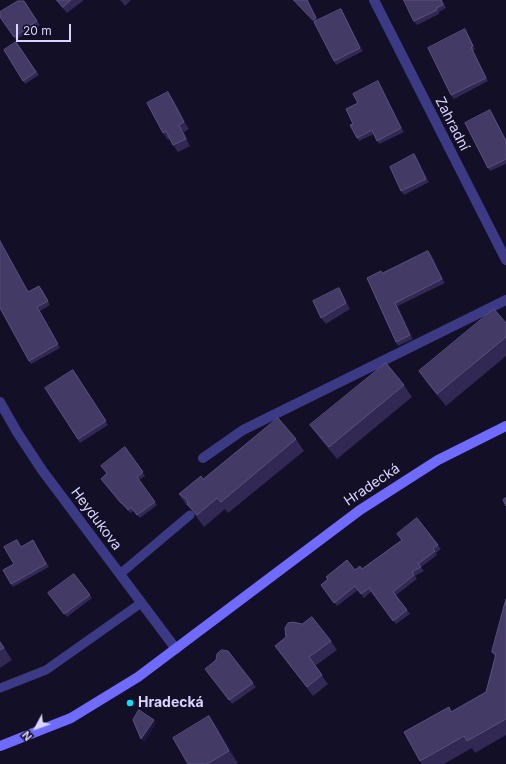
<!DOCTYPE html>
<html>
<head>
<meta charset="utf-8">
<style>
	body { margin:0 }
	#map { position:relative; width:506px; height:764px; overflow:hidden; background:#130f26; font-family:Inter,sans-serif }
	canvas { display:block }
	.north { position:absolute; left:16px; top:708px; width:40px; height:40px; -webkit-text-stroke:3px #130f26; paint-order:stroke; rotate:229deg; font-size:11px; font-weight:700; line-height:16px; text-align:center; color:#d9d4ff }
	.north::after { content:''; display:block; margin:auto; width:14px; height:18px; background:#d9d4ff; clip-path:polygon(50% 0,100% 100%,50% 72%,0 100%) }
	.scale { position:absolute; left:16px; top:24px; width:55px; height:18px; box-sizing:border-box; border:2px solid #d9d4ff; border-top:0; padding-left:5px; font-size:12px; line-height:14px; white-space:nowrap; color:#d9d4ff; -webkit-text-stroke:3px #130f26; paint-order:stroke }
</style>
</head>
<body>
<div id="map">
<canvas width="506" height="764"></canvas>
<div class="north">N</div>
<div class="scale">20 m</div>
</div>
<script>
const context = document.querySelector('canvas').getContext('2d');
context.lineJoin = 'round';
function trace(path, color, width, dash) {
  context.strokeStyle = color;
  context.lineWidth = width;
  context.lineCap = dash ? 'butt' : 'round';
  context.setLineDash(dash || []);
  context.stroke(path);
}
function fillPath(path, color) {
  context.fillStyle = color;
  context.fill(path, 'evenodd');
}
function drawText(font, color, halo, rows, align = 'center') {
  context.font = font + ' Inter,sans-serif';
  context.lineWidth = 3;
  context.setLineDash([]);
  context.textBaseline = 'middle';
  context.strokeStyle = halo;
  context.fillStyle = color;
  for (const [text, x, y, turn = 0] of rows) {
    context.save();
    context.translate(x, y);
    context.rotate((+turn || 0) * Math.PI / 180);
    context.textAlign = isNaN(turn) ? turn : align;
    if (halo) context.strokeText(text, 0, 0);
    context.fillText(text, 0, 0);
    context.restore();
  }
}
trace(new Path2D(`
	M120,574L190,515
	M0,688L46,670L141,603`), '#3d3a85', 9);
trace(new Path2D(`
	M374,0L506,260
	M0,402L17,432L42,470L176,649
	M203,458L243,430L506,300`), '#3d3a85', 10);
trace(new Path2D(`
	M0,746L71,718L138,677L360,510L438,460L506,426`), '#6f6bff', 10);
fillPath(new Path2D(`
	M56,0H84L67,13Z
	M120,0H131L125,6Z
	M293,0H308L318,20L343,13L363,51L336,65L334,61L315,22Z
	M404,0H442L446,8L439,12V14L417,25L414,21Z
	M24,1L40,25L16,40L0,17Z
	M467,33L475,49L473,51L488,81L454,99L451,95Z
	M16,42L39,75L25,84L23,81Z
	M380,85L404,132L379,144L374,134L359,141L357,138L353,124L358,103Z
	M173,99L189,129L184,132L190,146L178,152L173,145L170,139L168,140L163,133Z
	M492,113L506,140V164L490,171L488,168Z
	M414,154L417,158L429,182L404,195L401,191Z
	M431,254L445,283L398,306L413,339L398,346L396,342L383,273Z
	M339,288L343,295L350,309L326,324L321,318Z
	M42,289L50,305L40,311L60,348L31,364L29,361V291Z
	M506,323V356L446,406L428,384L419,371Z
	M73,370L108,425L80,443L45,388Z
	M404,385L412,397L337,459L319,437L310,425Z
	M296,439L304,451L228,513L225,509L204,527L190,508L187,506L179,494L203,479Z
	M125,447L145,476L139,480L157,505L140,518L134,511L130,513L125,506L124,507L104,482L107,474Z
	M417,518L441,549L436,553L437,555L421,567L424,571L415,576L417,579L396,595L410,614L396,624L372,591L364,598L358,590L337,606L321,585L328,580L326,577L362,569L402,540Z
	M33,540L49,567L13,587L11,584L14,564Z
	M74,574L92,598L67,617L48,593Z
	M506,599V735L475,753L472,748L444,764H422L420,761L449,707L452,712L486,692L495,657L492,652Z
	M0,641L12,660L0,668Z
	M331,641L337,650L315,666L328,684L313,696L275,646Z
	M207,672L253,683L256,687L232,704Z
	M209,716L218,729L238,763L236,764H188Z`), '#312854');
fillPath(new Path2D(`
	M307,0H308L319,22L316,18Z
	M341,9L343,13L363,51L360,48Z
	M378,81L380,85L404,132L401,128Z
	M168,92L173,99L189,129L184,122Z
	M490,110L492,113L506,140V141Z
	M179,125L184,132L190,146L186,139Z
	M414,154L417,158L429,182L426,179Z
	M0,240L31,295L28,292Z
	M428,251L431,254L445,283L442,279Z
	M339,288L343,295L350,309L346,303Z
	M395,303L398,306L413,339L410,335Z
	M37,307L40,311L60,348L58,344Z
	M209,716L218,729L238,763L229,751Z
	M154,720L156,724L144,743L141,739Z`), '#1d163a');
const building = new Path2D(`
	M57,0H71L63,7Z
	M294,0H307L316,18L313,20Z
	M404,0H441L443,5L436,8L437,10L414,21Z
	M18,1H24L37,21L14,37L0,17V12Z
	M341,9L360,48L334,61L314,22Z
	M465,29L473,46L471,47L486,78L451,95L428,48Z
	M16,42L36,72L23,81L4,50Z
	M378,81L401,128L377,141L372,130L357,138L350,125L353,124L346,109L358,103L353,94Z
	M168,92L184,122L179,125L186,139L173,145L166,131L163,133L147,103Z
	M490,110L506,141V159L488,168L465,123Z
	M414,154L426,179L401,191L390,167Z
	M0,241L28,292L39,286L48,301L37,307L58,344L29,361L0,308Z
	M428,251L442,279L395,303L410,335L396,342L367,278L381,271L382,273Z
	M339,288L346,303L321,318L313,301Z
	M494,309L506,323V337L437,394L419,371Z
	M386,363L404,385L329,447L310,425Z
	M73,370L106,421L78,439L45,388Z
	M278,418L296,439L221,502L217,498L197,515L188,505L187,500L179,494L201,476L203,479Z
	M125,447L143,472L137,477L155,502L137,515L131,507L128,510L122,503H121L101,479L107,473L101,466Z
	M506,498V506L503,500Z
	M417,518L438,545L433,549L435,551L418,564L421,567L412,572L414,575L393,592L407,610L393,621L369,588L361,594L355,586L334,603L321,585L328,579L326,577L347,560L355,570L360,566L362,569L402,540L397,534Z
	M17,540L21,547L33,540L46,564L11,584L3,570L14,564L4,547Z
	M74,574L90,595L64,614L48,593Z
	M506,599V719L467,741L464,736L420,761L404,732L449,707L451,712L486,692L496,654L492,652Z
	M312,617L331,641L309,657L322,675L307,687L275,646L286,637L285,628L288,623L293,622L302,624Z
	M0,642L4,648L0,650Z
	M222,650L228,651L253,683L229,700L205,669L216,660L217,654Z
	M139,710L154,720L141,739L133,720Z
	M209,716L229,751L207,764H188L173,738Z`);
fillPath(building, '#433a66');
trace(building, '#5a527e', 1);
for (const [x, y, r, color] of [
	[130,703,4,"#00e5ff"]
]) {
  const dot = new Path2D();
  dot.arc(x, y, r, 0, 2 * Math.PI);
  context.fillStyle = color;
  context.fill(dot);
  trace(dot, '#130f26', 1.5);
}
drawText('14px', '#d9d4ff', '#130f26', [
	["Zahradní",452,124,63],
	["Hradecká",372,485,-34],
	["Heydukova",96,519,53]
]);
drawText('bold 14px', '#d9d4ff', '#130f26', [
	["Hradecká",138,703]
], 'left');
</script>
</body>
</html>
